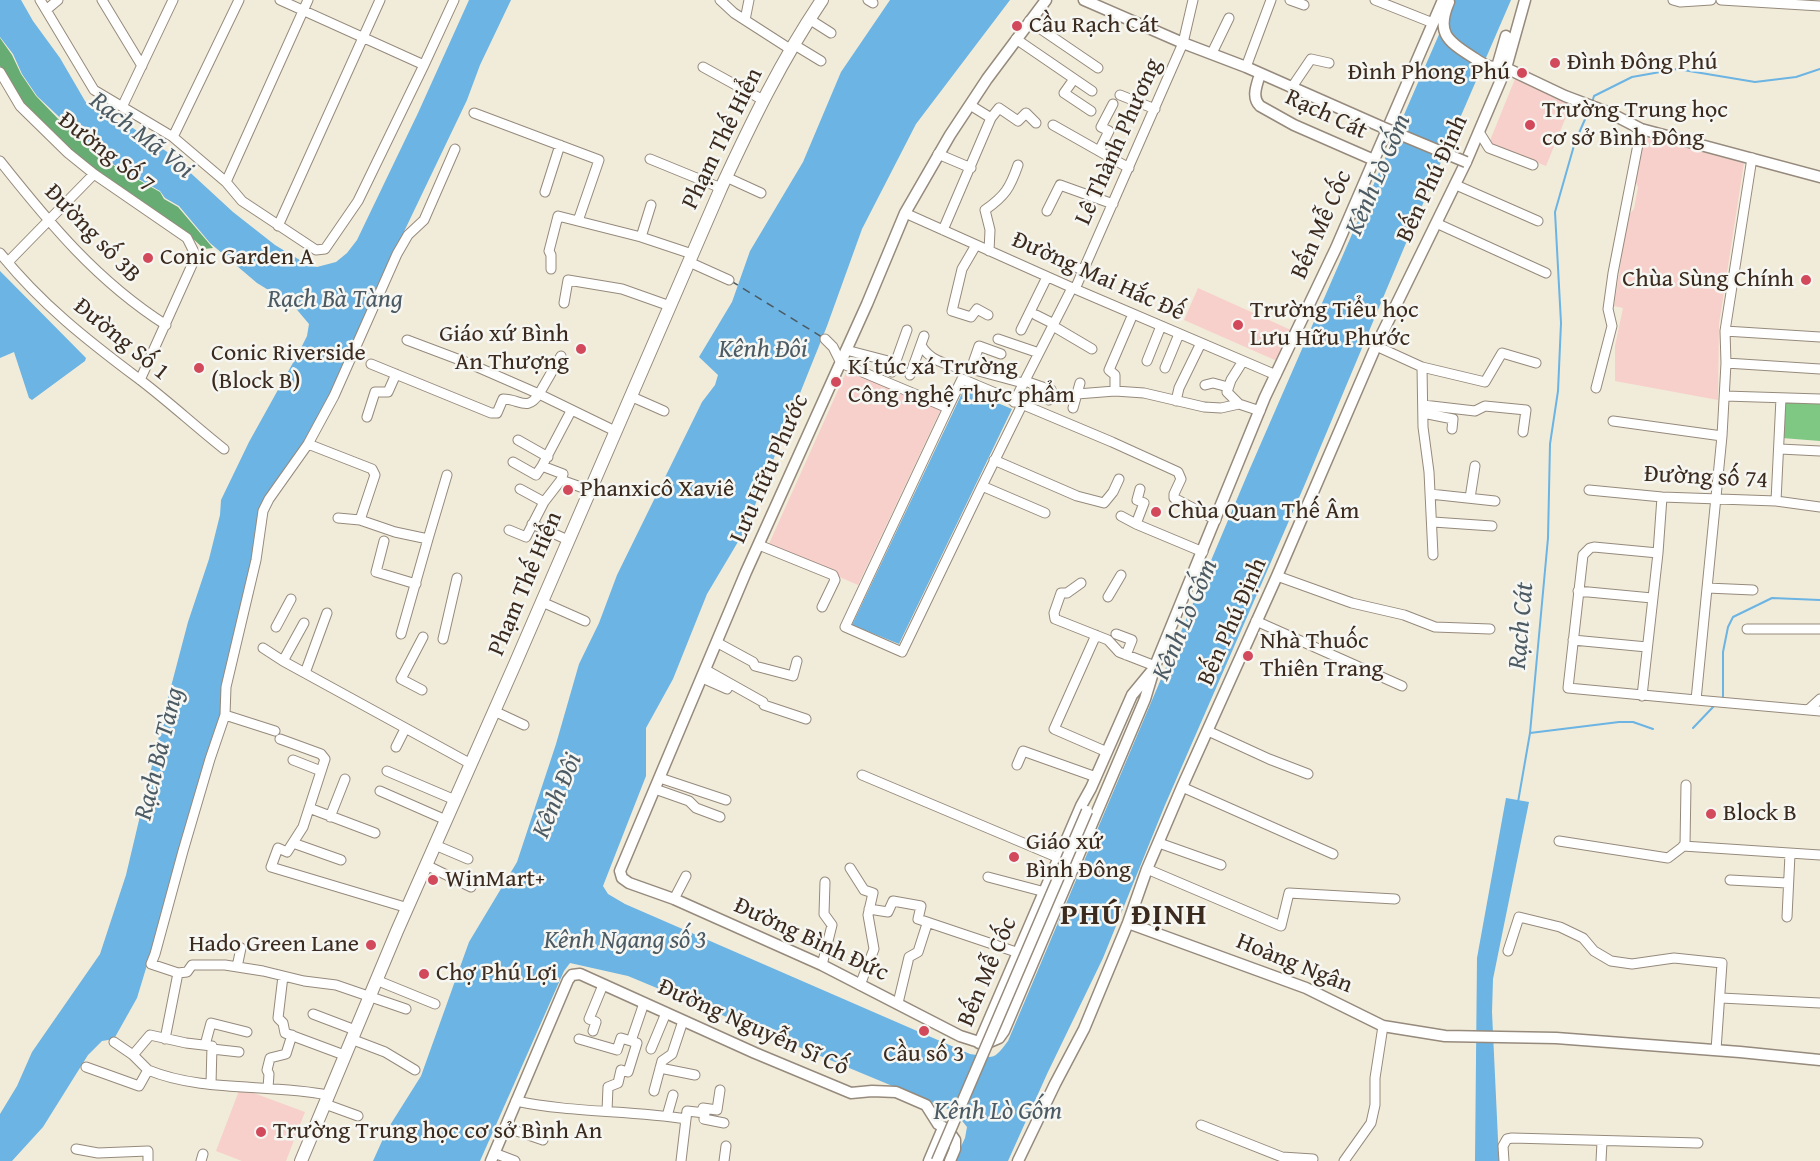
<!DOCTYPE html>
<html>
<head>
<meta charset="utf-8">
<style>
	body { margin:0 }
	canvas { display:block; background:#f1ebd9 }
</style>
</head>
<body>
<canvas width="1820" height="1161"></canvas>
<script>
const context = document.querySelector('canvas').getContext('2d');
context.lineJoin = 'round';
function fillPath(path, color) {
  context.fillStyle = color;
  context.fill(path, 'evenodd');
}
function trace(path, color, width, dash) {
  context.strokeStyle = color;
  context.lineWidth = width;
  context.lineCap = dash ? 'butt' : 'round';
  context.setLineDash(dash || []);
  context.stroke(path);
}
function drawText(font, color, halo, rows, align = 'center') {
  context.font = font + ' "Gentium Book Plus",serif';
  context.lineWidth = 5;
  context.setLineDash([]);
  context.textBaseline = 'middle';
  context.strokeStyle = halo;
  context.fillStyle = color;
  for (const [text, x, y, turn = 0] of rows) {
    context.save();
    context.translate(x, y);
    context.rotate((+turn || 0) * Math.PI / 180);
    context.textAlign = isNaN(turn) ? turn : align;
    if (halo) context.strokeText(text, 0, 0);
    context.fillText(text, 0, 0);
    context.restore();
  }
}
fillPath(new Path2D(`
	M1515,79L1572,102L1546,166L1489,143Z
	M1644,137L1744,163L1719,324L1718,400L1615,381V346L1623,308L1614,306L1628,216L1634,209L1638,187L1635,181Z
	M1198,288L1291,330L1277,361L1184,320Z
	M848,368L942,407L858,585L768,546Z
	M240,1088L305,1112L286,1161H242L216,1151Z`), '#f7d0cb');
fillPath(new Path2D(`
	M1785,401L1820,403V441L1782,438Z`), '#7fc884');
fillPath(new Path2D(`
	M0,38L12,55L21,74L36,96L66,127L117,168L160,192L164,199L178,207L213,248L204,249L189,235L96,171L70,150L23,104L0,66Z`), '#67ac72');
fillPath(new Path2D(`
	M0,0H21L33,21L60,58L85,101L91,108L130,126L170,154L233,212L275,245L308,265L317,267L336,262L347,253L357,240L418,113L469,0H511L480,65L467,100L389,263L318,421L263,505L222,718L137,998L114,1039L102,1041L88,1055L43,1127L12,1161H0V1114L17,1086L32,1052L100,954L126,875L168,698L188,622L209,559L220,515L221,500L249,442L299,352L307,336L309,324L293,305L257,283L210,243L179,206L165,198L160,191L117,167L91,147L37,96L22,74L13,54L0,37Z
	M890,0H1010L916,124L862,229L827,326L745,530L707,594L673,679L646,728V776L603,886L608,894L625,904L970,1054C994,1058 993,1061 1008,1041L1248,473L1454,0H1511L1406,243L1305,484L1165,805L1103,958L1047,1074L1008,1161H954L965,1138L967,1127L955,1112L628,976L570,963L564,971L480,1161H373L387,1130L421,1076L469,942L517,862L556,744L579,664L599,623L617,575L702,402L715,385L718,375L699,357L732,302L750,251L803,162L841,72Z
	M0,271L86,358L85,361L32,400L29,398L14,352L0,358Z
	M964,389L1012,409L899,644L852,625Z
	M1506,798L1529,802L1493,979L1492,1012L1499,1161H1475L1477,958Z`), '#6bb4e3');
trace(new Path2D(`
	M1592,103L1594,96L1632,77L1677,69L1755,82L1796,77L1820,69
	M1723,698V652L1728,627L1733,617L1772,598L1820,600
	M1693,728L1714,706
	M1530,733L1619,722H1633L1653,729
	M1518,802L1530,733L1548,538L1550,444L1558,391L1561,323L1555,212L1575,142L1590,108`), '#6bb4e3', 2);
trace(new Path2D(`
	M731,281L822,337`), '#4c5a63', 1.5, [8, 6]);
const minor = new Path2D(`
	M40,0L94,90L173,137L226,182L242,201L316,250L325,249L358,201L424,65L454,0
	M102,0L142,66
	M280,0L424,65
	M720,0L734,13L790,49
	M868,0L873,3
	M1290,0L1304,5
	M1375,0L1433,23
	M1673,0L1680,2L1711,0
	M1721,0L1820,6
	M46,10L58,0
	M809,19L831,33
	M745,20L749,0
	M1029,21L1098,68
	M1016,39L1092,91
	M793,44L821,61
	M1212,53L1229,18
	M703,67L763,100
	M1246,67L1271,0
	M0,72L20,106L68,153L94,174L187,238L196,256L140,380
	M1074,79L1064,93L1091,111
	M1292,87L1311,59L1329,63
	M1120,95L1155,109
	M123,105L173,0
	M970,105L991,118L999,108L1018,121L1026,113L1036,123
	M474,113L599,160L578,221
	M1053,125L1129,168
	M1479,132L1489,148L1533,165
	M173,137L239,0
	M1099,151L1109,131L1101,127L1113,104
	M938,154L971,168
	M650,159L721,188
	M0,161C50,224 97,281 166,325
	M726,177L761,193
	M226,182L308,0
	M1456,185L1538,221
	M545,192L560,145
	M1047,211L1060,185L1113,204
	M905,213L1075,289L1276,375
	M1436,223L1546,273
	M278,226L380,0
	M943,230L991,118
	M641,237L651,205
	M976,245L962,269L952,311L971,317L977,309L988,315
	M989,251L990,230L985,210C1005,196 1010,188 1018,165
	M0,253C41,304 87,340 139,379C168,401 195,426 224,449
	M1050,256L1083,270
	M8,262L94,174
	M689,262L729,280
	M551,269V255L549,251L558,216L641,237L692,254
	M1075,289L1183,43L1193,0
	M564,303L568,280L622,289L670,306
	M1036,315L1054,324
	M1053,326L1092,349
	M1021,330L1047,277
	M1725,331L1820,337
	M825,339L833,347L841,363L948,408L845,627L902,652L982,486L1045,513
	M998,339L1039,353
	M921,345C930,362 950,365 966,370
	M1376,346L1422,367L1485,382L1502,353L1536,363
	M846,350L896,363
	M1001,354L979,346L971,369L1023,383
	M561,356L539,394L615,431
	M1147,361L1161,326
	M1726,363L1820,369
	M371,364L491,413H497L503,399C520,399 527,412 539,394L468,363L407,340
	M1422,367L1423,427L1429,472L1433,555
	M1165,368L1179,334
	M892,372L907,330
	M910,375L924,336
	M1025,381L1051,390L1049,400
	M1205,385L1213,383L1228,387
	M1596,388L1612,326L1608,309L1613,273L1641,129
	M1115,391V375L1109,370L1133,314
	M1077,394L1115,391L1144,393L1204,407L1221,408L1239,404L1260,411
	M630,396L664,411
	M1725,396L1820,399
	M1176,401L1179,388L1201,343
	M1014,402L1072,288
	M1239,404L1227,392L1231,380L1243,361
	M1423,405L1475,411L1485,406L1526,410L1523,432
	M948,408L962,379L1112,442L1178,472L1181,479L1174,494V498L1216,520
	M1073,408L1080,383
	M1423,413L1453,419L1452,429
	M367,417L375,392H388L396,374
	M1613,421L1722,436
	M518,440L548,457
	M308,444L372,469L375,475L360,520
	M1780,449L1820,451
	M994,460L1077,496L1104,503L1113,492L1119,479
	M513,462L536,475L542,466
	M561,480L563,474L542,466L571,411
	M561,480L589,490
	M982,486L1022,405
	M520,489L544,502
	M1140,489L1137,500L1144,503L1136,524L1203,552
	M1589,490L1662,497L1776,501L1820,507
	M1430,494L1495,501
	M1470,498L1475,466
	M1776,501L1781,398
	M1121,516L1136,524
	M338,518L360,520L395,532L428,539L401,634
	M1433,522L1492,526
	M532,524L568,540
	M509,530L526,537L544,502L561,480
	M428,539L447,475
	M384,541L376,572L416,584
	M759,545L833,575L835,580L822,607
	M1658,553L1594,547L1590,548L1583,555L1568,688L1696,700L1722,436L1726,363L1725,331L1752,158
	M1277,576L1352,603L1404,615L1435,627L1490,629
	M1081,583L1067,593H1061L1054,613L1055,619L1108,640L1119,652L1155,666
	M1707,588L1753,590
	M1578,591L1652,598
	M1108,597L1121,575
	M542,602L585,621
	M1256,621L1402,686
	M276,627L291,599
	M1747,629H1820
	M1116,634L1132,640L1126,655
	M1096,635L1054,729L1107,752
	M443,639L457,578
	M1573,640L1647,647
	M718,643L753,662L755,666L793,676L797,661
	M263,648L283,661L471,764
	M283,661L304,623
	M706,670L763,702L764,705L806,719
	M305,673L327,613
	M702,678L727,689
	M422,690L401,679L423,637
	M1642,696L1658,553L1662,497
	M1696,700L1820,711
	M1808,710L1820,699
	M494,711L524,725
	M225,715L275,731
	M1208,731L1269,759L1308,774
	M280,739L321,754L325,759L303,827L287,852L278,848L271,867L408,908
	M396,747L405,729
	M293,760L321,771
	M1017,765L1023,751L1096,777
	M387,771L455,800
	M862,775L1059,858
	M660,778L726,800
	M1182,787L1333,854
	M655,789L689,801L696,808L720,817
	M380,791L446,820
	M309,808L375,833
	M330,817L345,779
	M1559,841L1668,858L1685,845L1686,785
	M293,843L341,860
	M1159,843L1221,865
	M435,845L468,859
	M1683,846L1820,855
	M426,865L471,887
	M850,868L864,890L873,893L868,915L874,949L860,985
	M1147,869L1281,926L1289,893L1395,899
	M988,877L1045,892
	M1730,880L1787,883
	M674,899L686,876
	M869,909L888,912L893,901L921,906L918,919L1019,953
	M1787,917L1790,854
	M1508,951L1519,917L1560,927L1583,938L1594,951L1611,961L1632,964L1674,958L1722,963L1716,1050
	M822,965L832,925L824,914L825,882
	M237,967L241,948
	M283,976L278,1018L283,1023L285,1033L344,1055
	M376,980L435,1004
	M1721,998L1820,1003
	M898,1003L909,957L918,952L927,924
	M406,1009L336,985L304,981L263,971L225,965H192L187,972L178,973L151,964L155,954L183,851L210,759L225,715L226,687L256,560L263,511L269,499L308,444L334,396L397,254L408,235L424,220L455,149
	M313,1014L355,1030
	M593,1031L596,1022L589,1019L603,985
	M165,1039L178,973
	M351,1039L385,1052L415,1070
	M579,1039L617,1050L621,1038L631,1041
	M114,1042L133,1055L148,1070
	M205,1045L211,1023L247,1032
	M212,1049L239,1052
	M651,1049L666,1013
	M133,1055L150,1035L186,1043L212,1046L211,1084
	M86,1067L139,1086L148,1070C204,1093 269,1083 328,1095
	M660,1068L695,1075
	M268,1088L269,1074L267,1070L270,1058L286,1054L292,1035
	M654,1091L662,1061L672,1054L683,1021
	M516,1101C572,1113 630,1110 686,1119L687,1111L705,1113L704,1119L724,1123
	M325,1104L358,1116
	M607,1111L608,1087L618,1083L621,1070L628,1072L637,1043L631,1041L644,1003
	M702,1113L703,1108L717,1110L720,1090
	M667,1116L673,1095
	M1201,1125L1282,1157L1313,1159
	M505,1127L543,1140
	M76,1149L98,1153L148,1151V1161
	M494,1153L515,1161
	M201,1161L203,1154
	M681,1161L686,1119
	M724,1161L726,1146
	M1344,1161L1371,1123L1375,1105V1078L1383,1026
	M1504,1161L1503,1146L1507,1139L1512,1138L1698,1143
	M1601,1161L1602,1142`);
const tertiary = new Path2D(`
	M1046,0L987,79L950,135L905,213L867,304L746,572L620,871L622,878L629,883L674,899L822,965L960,1036L985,1044L999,1038L1004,1031L1145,699L1155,666L1265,397L1336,248L1443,0
	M1084,0L1183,43L1246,67L1382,127
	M1449,2C1436,32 1447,41 1471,56C1479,61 1487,68 1497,67L1506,36
	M1506,68L1565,96L1610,113L1641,129L1820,177
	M1260,74C1257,85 1251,97 1260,106L1294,125L1374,160
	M1128,923L1306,988L1383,1026L1445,1036L1556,1038L1740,1052L1820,1060
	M979,1043L1081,806L1091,788L1132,695L1151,672
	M491,1161L568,980L572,975L580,974L755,1053L851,1093L872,1091L896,1092L926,1105L938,1124L948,1130L955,1140V1149L950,1161
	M929,1161L943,1128
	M1018,1161L1055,1084L1084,1029L1128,923L1147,869L1182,787L1277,576L1376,346L1466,162L1506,68L1525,0`);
const secondary = new Path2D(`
	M301,1161L397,931L515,664L721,188C751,123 782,59 822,0`);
trace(minor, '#968a7c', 11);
trace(tertiary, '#968a7c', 13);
trace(secondary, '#968a7c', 14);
trace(minor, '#fff', 9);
trace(tertiary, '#fff', 10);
trace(secondary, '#fff', 12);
const tertiaryBridge = new Path2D(`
	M1382,127L1466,162
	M937,1161L1087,811`);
trace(tertiaryBridge, '#968a7c', 13, []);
trace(tertiaryBridge, '#fff', 10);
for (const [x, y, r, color] of [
	[1017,26,6,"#d1495b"],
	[1555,63,6,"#d1495b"],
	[1522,73,6,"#d1495b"],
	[1530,125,6,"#d1495b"],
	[148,258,6,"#d1495b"],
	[1806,280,6,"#d1495b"],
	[1238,325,6,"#d1495b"],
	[581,349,6,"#d1495b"],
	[199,368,6,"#d1495b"],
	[836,382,6,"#d1495b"],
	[568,490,6,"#d1495b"],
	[1156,512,6,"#d1495b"],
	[1248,656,6,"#d1495b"],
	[1711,814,6,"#d1495b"],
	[1014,857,6,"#d1495b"],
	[433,880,6,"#d1495b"],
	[371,945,6,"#d1495b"],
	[424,974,6,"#d1495b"],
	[924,1031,6,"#d1495b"],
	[261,1132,6,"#d1495b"]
]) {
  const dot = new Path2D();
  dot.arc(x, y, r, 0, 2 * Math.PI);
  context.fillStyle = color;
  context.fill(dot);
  trace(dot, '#f6f6f2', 2);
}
drawText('24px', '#3b2a1e', '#f6f6f2', [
	["Cầu Rạch Cát",1029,26],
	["Đình Đông Phú",1567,63],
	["Đình Phong Phú",1510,73,"right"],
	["Trường Trung học",1542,111],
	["cơ sở Bình Đông",1542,139],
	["Conic Garden A",160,258],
	["Chùa Sùng Chính",1794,280,"right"],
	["Trường Tiểu học",1250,311],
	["Lưu Hữu Phước",1250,339],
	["Giáo xứ Bình",569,335,"right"],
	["An Thượng",569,363,"right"],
	["Conic Riverside",211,354],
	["(Block B)",211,382],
	["Kí túc xá Trường",848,368],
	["Công nghệ Thực phẩm",848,396],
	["Phanxicô Xaviê",580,490],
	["Chùa Quan Thế Âm",1168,512],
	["Nhà Thuốc",1260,642],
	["Thiên Trang",1260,670],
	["Block B",1723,814],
	["Giáo xứ",1026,843],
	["Bình Đông",1026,871],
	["WinMart+",445,880],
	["Hado Green Lane",359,945,"right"],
	["Chợ Phú Lợi",436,974],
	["Cầu số 3",924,1055,"center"],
	["Trường Trung học cơ sở Bình An",273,1132]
], 'left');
drawText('24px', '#3b2a1e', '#f6f6f2', [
	["Rạch Cát",1326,115,25],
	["Phạm Thế Hiển",723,139,-64],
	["Lê Thành Phương",1119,142,-66],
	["Đường Số 7",106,153,38],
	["Bến Phú Định",1433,179,-65],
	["Bến Mễ Cốc",1322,225,-66],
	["Đường số 3B",92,234,46],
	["Đường Mai Hắc Đế",1098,277,24],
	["Đường Số 1",121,340,39],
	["Lưu Hữu Phước",770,469,-66],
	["Đường số 74",1706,478,3],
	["Phạm Thế Hiển",526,584,-67],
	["Bến Phú Định",1233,622,-66],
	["Đường Bình Đức",811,940,25],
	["Hoàng Ngân",1294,964,22],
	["Bến Mễ Cốc",988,972,-67],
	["Đường Nguyễn Sĩ Cố",753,1028,24]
]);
drawText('italic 26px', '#4c5a63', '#f6f6f2', [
	["Rạch Mã Voi",141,136,38],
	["Kênh Lò Gốm",1379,175,-67],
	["Rạch Bà Tàng",335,300],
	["Kênh Đôi",763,350],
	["Kênh Lò Gốm",1186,620,-67],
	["Rạch Cát",1522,626,-85],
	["Rạch Bà Tàng",160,754,-76],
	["Kênh Đôi",558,796,-67],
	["Kênh Ngang số 3",625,941],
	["Kênh Lò Gốm",998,1112]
]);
context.letterSpacing = '1.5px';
drawText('bold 30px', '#3b2a1e', '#f6f6f2', [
	["PHÚ ĐỊNH",1134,916]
]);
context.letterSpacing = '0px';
</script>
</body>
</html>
